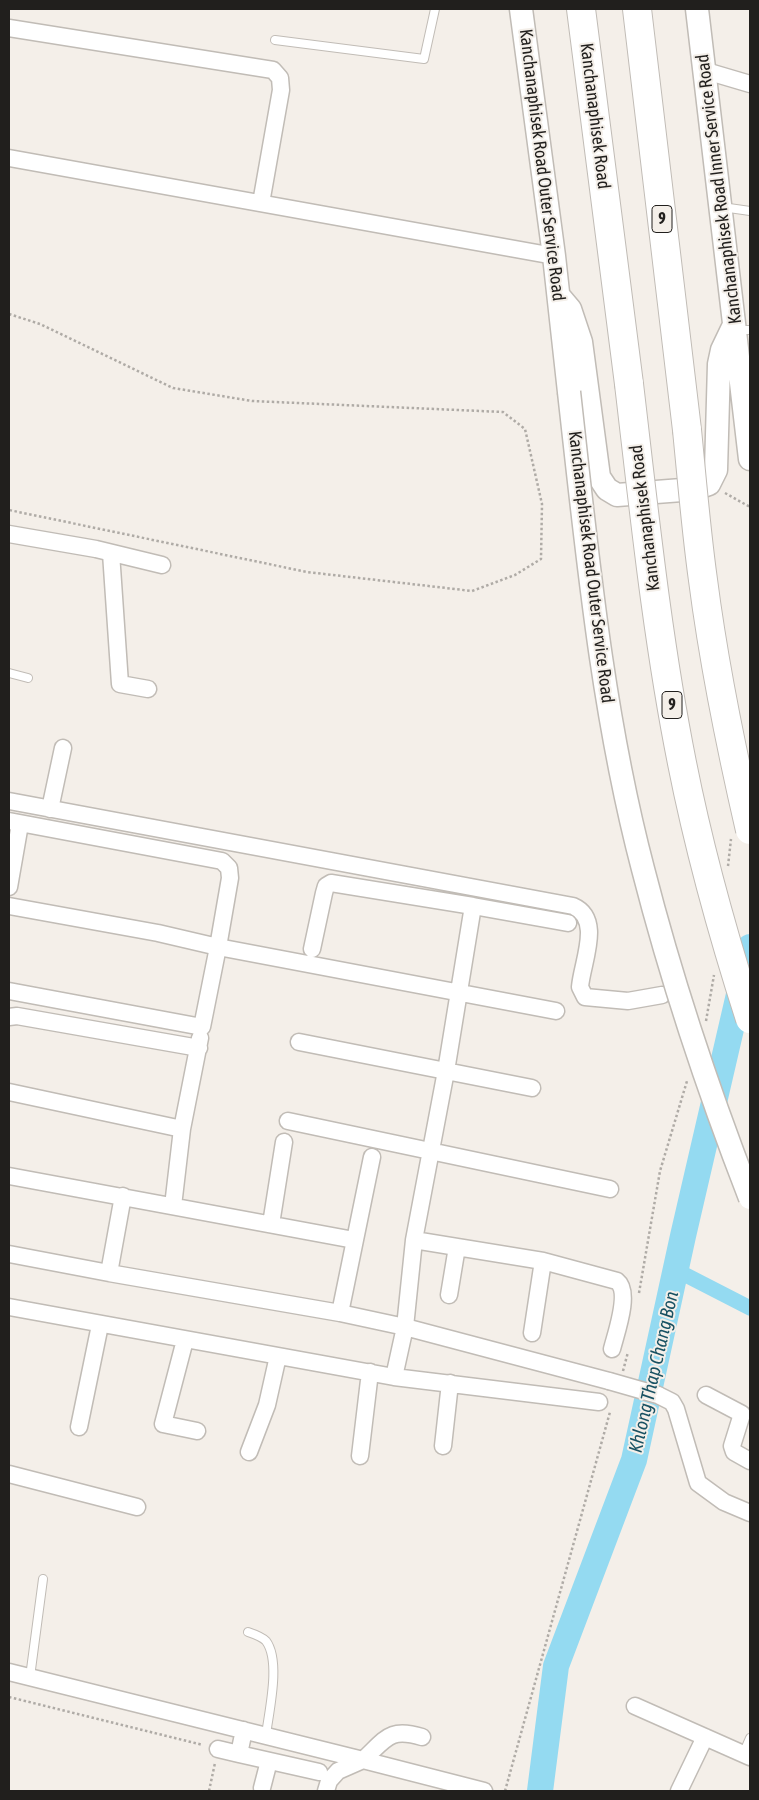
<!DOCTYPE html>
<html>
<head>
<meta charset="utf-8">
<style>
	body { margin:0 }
	#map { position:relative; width:759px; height:1800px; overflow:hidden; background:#f4efe9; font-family:"Asap Condensed",sans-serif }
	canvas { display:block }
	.frame { position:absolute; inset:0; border:10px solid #211f1d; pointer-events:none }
</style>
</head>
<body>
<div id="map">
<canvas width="759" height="1800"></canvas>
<div class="frame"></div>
</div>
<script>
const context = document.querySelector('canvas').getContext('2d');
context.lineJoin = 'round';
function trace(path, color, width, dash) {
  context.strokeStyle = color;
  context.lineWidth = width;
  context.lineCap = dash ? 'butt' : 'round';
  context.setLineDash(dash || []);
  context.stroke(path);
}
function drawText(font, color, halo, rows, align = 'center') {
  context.font = font + ' "Asap Condensed",sans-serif';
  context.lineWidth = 4;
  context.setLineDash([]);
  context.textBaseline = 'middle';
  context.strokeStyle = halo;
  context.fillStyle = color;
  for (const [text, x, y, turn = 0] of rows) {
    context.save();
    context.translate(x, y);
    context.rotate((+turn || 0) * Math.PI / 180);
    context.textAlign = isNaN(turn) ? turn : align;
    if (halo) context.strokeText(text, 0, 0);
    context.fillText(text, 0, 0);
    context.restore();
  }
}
trace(new Path2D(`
	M676,1270L750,1308`), '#94daf1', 15);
trace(new Path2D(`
	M540,1791L556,1666L634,1460L683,1236L750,947`), '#94daf1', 26);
const service = new Path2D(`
	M275,40L424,59L435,9
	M722,207L750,211
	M737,330H750
	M9,673L28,678
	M248,1632C254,1634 262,1637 266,1641C281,1661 269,1711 266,1735
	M30,1677L43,1579
	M743,1754L750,1738`);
const minor = new Path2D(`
	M9,28L273,70L280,78L281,90L261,203
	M706,71L750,84
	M9,158L554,256
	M9,534L96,549L162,565
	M111,553L120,684L148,689
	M9,801L573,906C603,919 582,962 580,987L585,997L628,1001L662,995
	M50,809L63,748
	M9,821L222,861L229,868L230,878L218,947L158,933L9,906
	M9,887L20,824
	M312,949L324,893L326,886L331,883L473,906
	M9,991L202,1027L218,947L556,1011
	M9,1017L17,1016L199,1048
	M299,1042L532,1088
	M9,1092L182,1129
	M288,1121L610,1189
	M9,1176L354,1240
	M123,1196L109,1273L340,1313L405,1327L609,1381
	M173,1206L182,1129L200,1038
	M271,1224L284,1142
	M414,1240L543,1261L617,1281C631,1292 616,1333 612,1349
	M9,1254L109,1273
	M449,1295L457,1247
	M9,1307L394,1377L599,1402
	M340,1313L372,1157
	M532,1333L543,1261
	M185,1340L163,1424L197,1431
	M394,1377L405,1327L414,1240L446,1071L473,906L568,923
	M658,1395L672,1402L676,1409L698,1483L724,1502L750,1513
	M706,1395L742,1414L732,1446L734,1452L750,1461
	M79,1427L100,1325
	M443,1446L450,1383
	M249,1452L267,1405L278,1356
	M360,1456L370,1372
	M9,1474L137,1507
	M9,1672L363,1760C386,1739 389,1727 422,1737
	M635,1706L750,1757
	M218,1749L239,1754L244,1730
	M239,1754L319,1772
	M262,1788L269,1761
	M326,1791L329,1781L338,1771L363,1760L484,1791
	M679,1791L705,1737`);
const secondary = new Path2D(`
	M521,9L554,256L569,392
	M697,9L750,459
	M559,296L570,309L581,342L599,477L607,489L617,495L695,489L709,484L716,470L719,364L722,350L734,325`);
const motorway = new Path2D(`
	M581,9L629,384
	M637,9L687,430`);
trace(service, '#c1bcb6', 10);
trace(minor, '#c1bcb6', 19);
trace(secondary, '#c1bcb6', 25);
trace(motorway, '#c1bcb6', 30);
trace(new Path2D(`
	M9,314L40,324L173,388L252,401L503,412L525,429L542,504L541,559L515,575L472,591L307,572L9,510
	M725,493L750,507
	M728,866L731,839
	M706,1021L714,975
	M639,1293L660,1171L687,1081
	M623,1371L628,1352
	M9,1697L203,1745
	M209,1791L215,1763
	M505,1791L610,1412`), '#afaba6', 2.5, [2.5, 2.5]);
trace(service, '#fff', 8);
trace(minor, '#fff', 16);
trace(secondary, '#fff', 22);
trace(motorway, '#fff', 28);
const minorBridge = new Path2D(`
	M609,1381L658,1395`);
const secondaryBridge = new Path2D(`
	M569,392C587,552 602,713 643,869C672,982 708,1090 750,1198`);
const motorwayBridge = new Path2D(`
	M629,384C644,511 657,638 682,763C699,849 723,935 750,1019
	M687,430C692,480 696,530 703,580C714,665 731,748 750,830`);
trace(minorBridge, '#c1bcb6', 19, []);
trace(secondaryBridge, '#c1bcb6', 25, []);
trace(motorwayBridge, '#c1bcb6', 30, []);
trace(minorBridge, '#fff', 16);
trace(secondaryBridge, '#fff', 22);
trace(motorwayBridge, '#fff', 28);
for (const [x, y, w] of [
	[662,219,20],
	[672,705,20]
]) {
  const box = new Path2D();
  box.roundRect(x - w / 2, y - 13.5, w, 27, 4);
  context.fillStyle = '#f4efe9';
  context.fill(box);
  trace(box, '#211f1d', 1);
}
drawText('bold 16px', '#211f1d', null, [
	["9",662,219],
	["9",672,705]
]);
drawText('18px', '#211f1d', '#f4efe9', [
	["Kanchanaphisek Road",595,116,83],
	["Kanchanaphisek Road Outer Service Road",542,165,83],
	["Kanchanaphisek Road Inner Service Road",719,189,-97],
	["Kanchanaphisek Road",645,518,-97],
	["Kanchanaphisek Road Outer Service Road",591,567,83]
]);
drawText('italic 19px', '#195263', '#f4efe9', [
	["Khlong Thap Chang Bon",654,1372,-77]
]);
</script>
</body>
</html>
